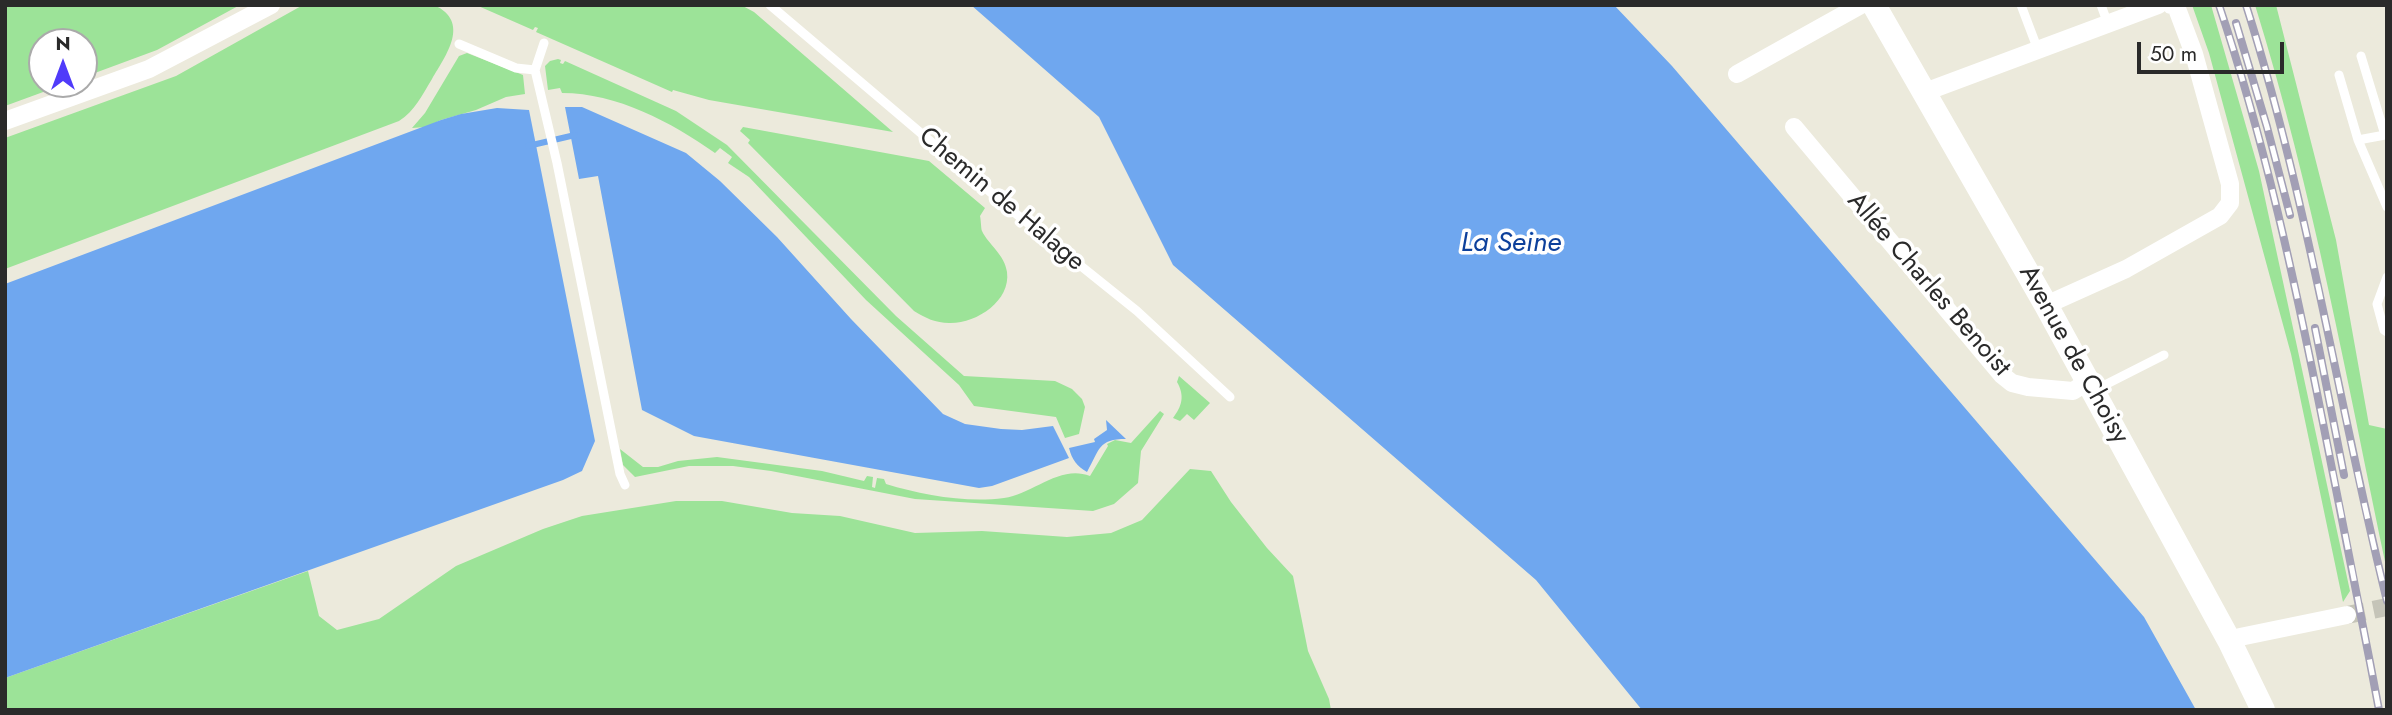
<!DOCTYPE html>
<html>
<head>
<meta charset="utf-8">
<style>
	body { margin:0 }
	#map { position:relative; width:2392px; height:715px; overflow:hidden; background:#eceadc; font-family:Jost,sans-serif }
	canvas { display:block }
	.frame { position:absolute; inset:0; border:7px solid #2a2a2a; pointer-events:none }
	.north { position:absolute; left:28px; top:28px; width:70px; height:70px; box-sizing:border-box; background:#fff; border:2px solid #aaa; border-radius:50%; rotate:0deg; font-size:19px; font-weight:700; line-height:28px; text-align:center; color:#2a2a2a }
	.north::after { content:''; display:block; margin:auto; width:24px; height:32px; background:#503bfa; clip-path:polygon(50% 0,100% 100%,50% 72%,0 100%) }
	.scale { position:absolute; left:2137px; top:42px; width:147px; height:32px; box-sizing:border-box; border:4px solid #2a2a2a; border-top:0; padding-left:9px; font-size:21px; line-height:24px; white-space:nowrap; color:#2a2a2a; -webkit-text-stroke:5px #fff; paint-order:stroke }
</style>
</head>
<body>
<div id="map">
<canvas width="2392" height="715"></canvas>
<div class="frame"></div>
<div class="north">N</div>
<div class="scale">50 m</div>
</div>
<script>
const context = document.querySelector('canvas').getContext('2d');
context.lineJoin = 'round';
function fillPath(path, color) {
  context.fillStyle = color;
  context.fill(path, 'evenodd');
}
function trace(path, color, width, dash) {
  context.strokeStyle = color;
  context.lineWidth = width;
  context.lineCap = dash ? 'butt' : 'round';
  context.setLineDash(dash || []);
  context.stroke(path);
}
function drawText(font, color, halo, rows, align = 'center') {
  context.font = font + ' Jost,sans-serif';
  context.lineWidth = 7;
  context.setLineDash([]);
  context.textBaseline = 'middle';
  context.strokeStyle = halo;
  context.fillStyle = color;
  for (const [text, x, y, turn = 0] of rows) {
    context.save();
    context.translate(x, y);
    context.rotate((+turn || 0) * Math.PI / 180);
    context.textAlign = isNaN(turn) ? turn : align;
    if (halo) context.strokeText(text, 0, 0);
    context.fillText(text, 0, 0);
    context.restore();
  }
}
fillPath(new Path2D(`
	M5,5H240L157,50L84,77V42H42V84H65L5,106Z
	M303,5H434C471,22 446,55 432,79C422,95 415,111 399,121L5,269V138L176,76Z
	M476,5H741L754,12L893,132L709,100L673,90L672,92L536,32L538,28L535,27L533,30Z
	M2192,5H2211L2259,171L2350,591L2343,602L2291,354L2209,53Z
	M2255,5H2276L2336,240L2369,425L2387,429V571C2347,381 2313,191 2255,5Z
	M467,53L523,75L525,94L506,97L476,110L441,120L426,127L412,128L425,113L459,56Z
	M558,59L561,60L560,63L563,64L565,61L676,111L727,145L896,316L964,376L1055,381L1072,389L1082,399L1085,407L1079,434L1065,438L1056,417L974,406L959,385L866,300L749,177L728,163L732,157L720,148L715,153C671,122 617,93 562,93L560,88L548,90L545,66L550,61Z
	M743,127L929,161L985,208L980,216C981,220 981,229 982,231C988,244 1005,255 1007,272C1011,301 976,324 949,323C936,323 925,318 914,311L748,143L750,140L740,131Z
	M1179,376L1210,403L1194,420L1187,414L1180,421L1173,418C1182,406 1185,396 1177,382Z
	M1160,411L1164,414L1141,451L1138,483L1114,504L1093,511L915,499L771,471L733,466H689L635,477L623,465L620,449L643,467H658L678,461L717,457L822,471L864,481L867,476L873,477L872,487L875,488L877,478L884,479L886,484C922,495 966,503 1004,498C1033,494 1060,464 1090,476L1108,446L1107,444L1115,440L1131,443Z
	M1190,469L1211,471L1231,502L1267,548L1293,576L1308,651L1329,699L1331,710H5V678L308,571L319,616L337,630L379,619L456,566L543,529L582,516L676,501H722L792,513L840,516L915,533L982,531L1067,537L1111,533L1142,520Z`), '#9ce398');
fillPath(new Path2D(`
	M971,5H1614L1672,66L2144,617L2196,710H1642L1536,580L1173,265L1099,117Z
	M565,107H582L686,153L720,181L777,237L851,319L943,414L965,424L1001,429L1022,430L1053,426L1069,458L992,486L979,488L694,436L642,410L598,176L579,179Z
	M497,108L529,110L595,441L582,471L563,480L5,678V284L441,120L461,114Z
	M1106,420L1126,439C1098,439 1100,449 1087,472C1077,466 1072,460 1069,448L1095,442L1094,439L1107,430Z`), '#6fa7ef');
trace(new Path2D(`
	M528,146L575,135`), '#6fa7ef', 6);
trace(new Path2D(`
	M2347,615L2387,607`), '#c5c4b8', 18, [18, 9]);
trace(new Path2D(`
	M770,5L1015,213L1137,311L1230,397
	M2021,5L2038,50
	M2101,5L2108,24
	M544,43L535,70L557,163L620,474L625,485
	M459,44L516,68L535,70
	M2339,75L2358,140L2387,207
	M2358,140L2385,135L2361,56
	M2387,277L2377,304L2384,330L2387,332
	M2093,391L2164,355`), '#fff', 9);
trace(new Path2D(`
	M1737,74L1861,5
	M1925,92L2158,5
	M5,121L149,69L271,5
	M1794,127L2002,375L2012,383L2028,387L2073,391L2087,382
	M2046,305L2126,269L2220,216L2230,203V184L2194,54L2176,6L2171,5
	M2230,642L2240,637L2347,615`), '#fff', 18);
trace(new Path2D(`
	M1874,5L2046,305L2230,642L2263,710`), '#fff', 24);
const rail = new Path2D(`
	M2219,5C2265,142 2295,282 2323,423C2342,518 2361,614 2379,710
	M2246,5C2308,200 2338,403 2387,601
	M2236,23L2267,127L2290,215
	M2315,328L2344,475`);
trace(rail, '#a29fb5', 8);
trace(rail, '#fff', 5, [16]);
drawText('26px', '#2a2a2a', '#fff', [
	["Chemin de Halage",1001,200,40],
	["Allée Charles Benoist",1928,285,49],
	["Avenue de Choisy",2073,355,61]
]);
drawText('italic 28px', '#0d409b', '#fff', [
	["La Seine",1511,244]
]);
</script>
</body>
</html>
